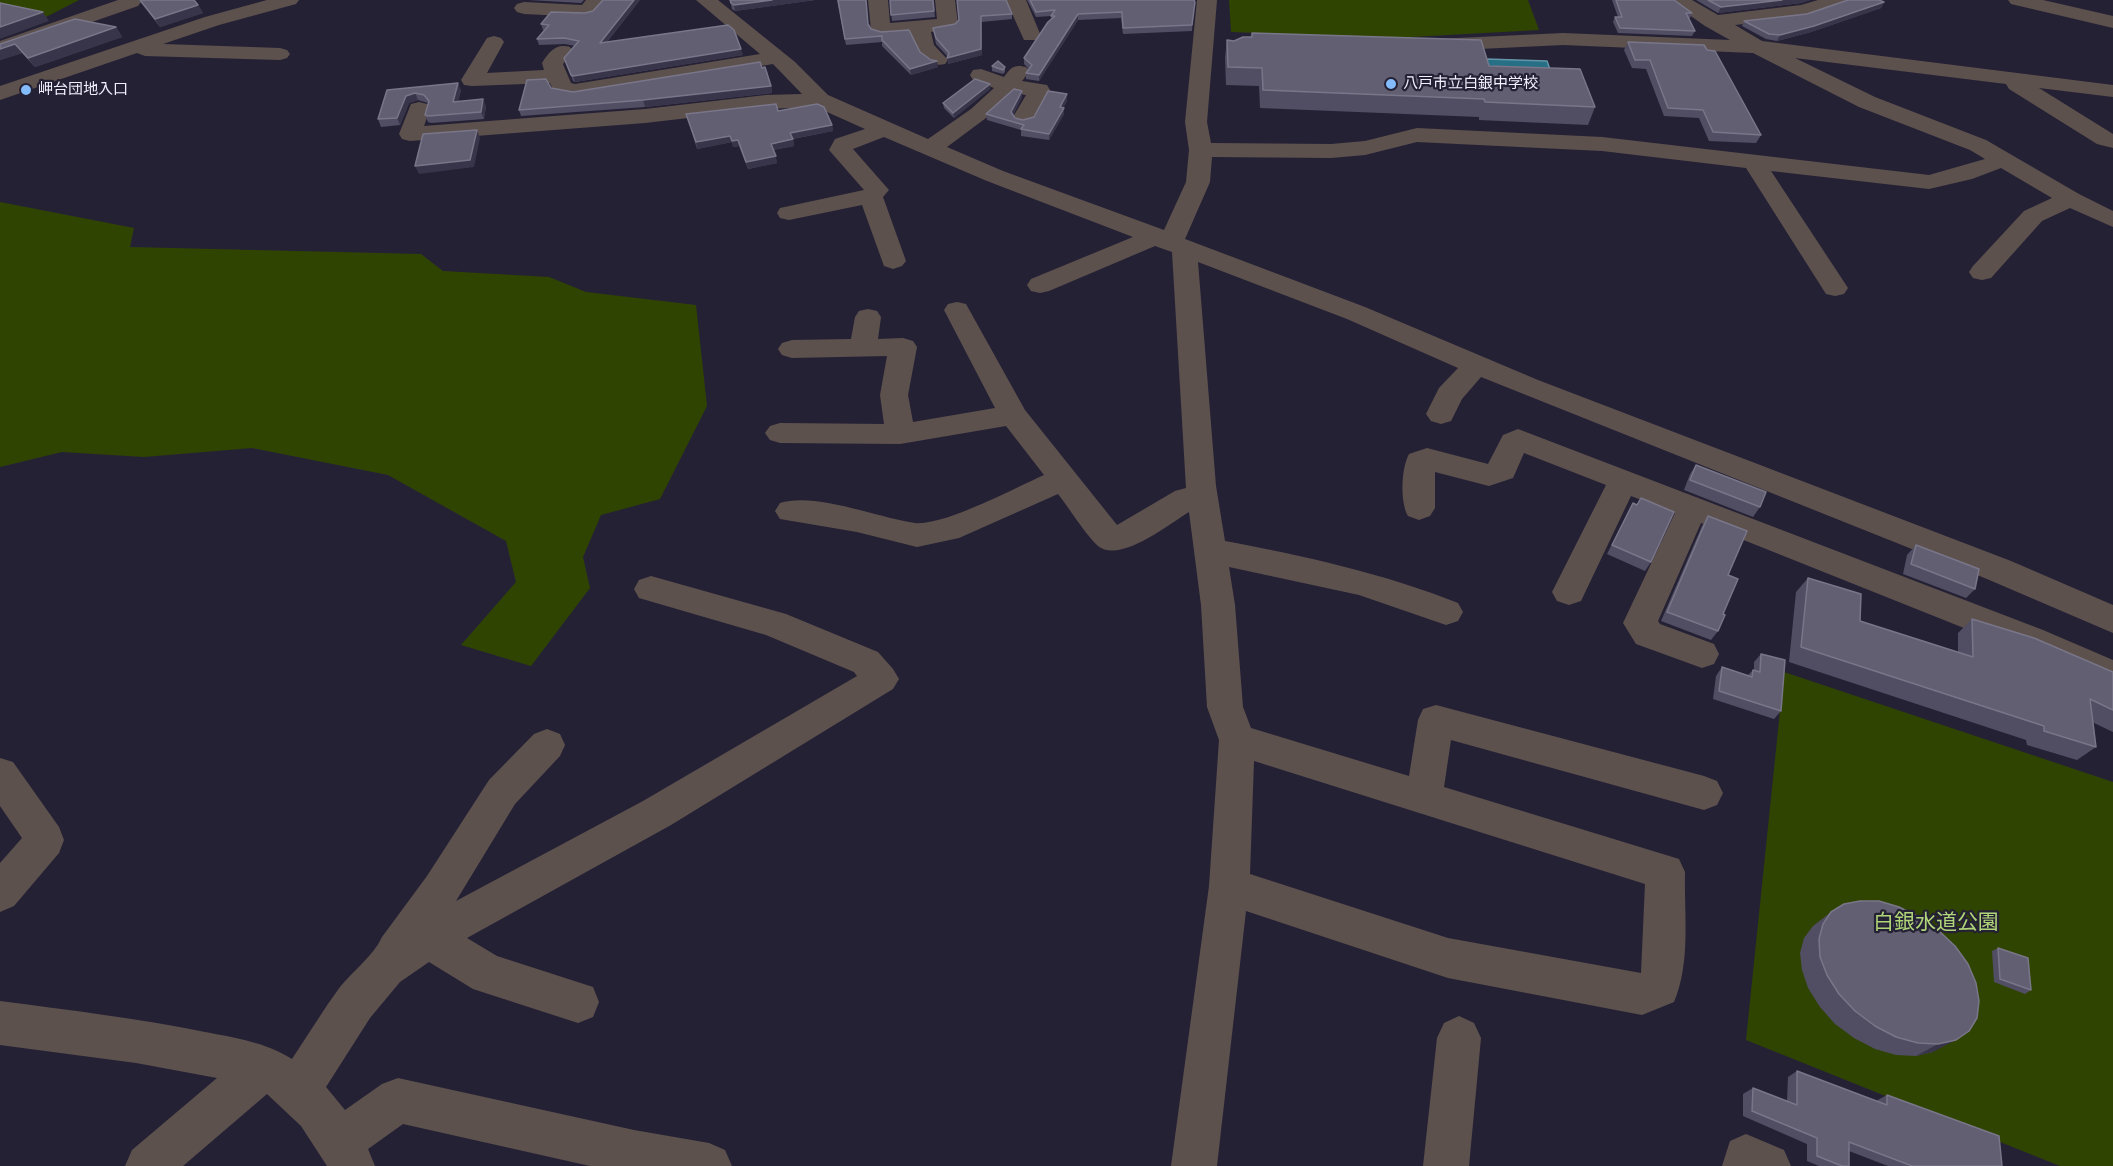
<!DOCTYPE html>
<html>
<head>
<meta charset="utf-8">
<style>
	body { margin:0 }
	canvas { display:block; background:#252135 }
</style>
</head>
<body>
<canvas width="2113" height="1166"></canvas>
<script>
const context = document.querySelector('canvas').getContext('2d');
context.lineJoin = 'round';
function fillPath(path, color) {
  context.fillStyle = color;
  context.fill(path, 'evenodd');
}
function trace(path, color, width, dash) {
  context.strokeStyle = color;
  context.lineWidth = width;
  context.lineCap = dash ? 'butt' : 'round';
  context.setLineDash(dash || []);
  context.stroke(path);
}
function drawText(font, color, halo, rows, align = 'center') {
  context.font = font + ' "Titillium Web","Noto Sans JP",sans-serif';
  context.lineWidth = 4.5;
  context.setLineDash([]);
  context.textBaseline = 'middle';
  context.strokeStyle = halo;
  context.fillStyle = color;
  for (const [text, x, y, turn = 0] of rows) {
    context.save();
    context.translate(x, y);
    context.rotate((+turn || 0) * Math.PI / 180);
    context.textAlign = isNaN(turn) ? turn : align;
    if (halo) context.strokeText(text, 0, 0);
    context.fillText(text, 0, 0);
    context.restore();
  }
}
fillPath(new Path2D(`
	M0,0H79L46,17L0,8Z
	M1229,0H1528L1539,30L1393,38L1231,32Z
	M0,202L134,228L130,247L421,254L443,271L549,277L586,292L696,305L707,406L660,499L601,515L583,557L590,588L531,666L461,645L516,582L506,541L388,475L252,448L144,457L62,452L0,467Z
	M1784,672L2113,782V1166H2060L1746,1040Z`), '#2f4400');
const water = new Path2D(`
	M1486,59L1547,61L1554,81L1492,78Z`);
fillPath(water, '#276f85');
trace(water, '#6496a9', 1.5);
fillPath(new Path2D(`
	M118,0H139L141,2L138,6L0,54V41Z
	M267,0H299L296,4L219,25L163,44L280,48L287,50L290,54L287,58L280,60L145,56L137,53L0,100V86L205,17Z
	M586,0H607L594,15L587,17L524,14L517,12L514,8L517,4L524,2L582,5Z
	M696,0H718L795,62L828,95L928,139L971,109L994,88L973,80L970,75L973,70L981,69L1004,77C1011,67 1014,64 1026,67L1030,71L1022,81L1047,85L1050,90L1032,122L1024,124L1016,122L1013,117L1026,95L1013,93L986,118L947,147L1003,171L1164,230L1186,182L1189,150L1185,122L1197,0H1217L1207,122L1211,143L1331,144L1365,141L1417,128L1602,137L1929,175L1985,159L1970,150L1859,107L1753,53L1563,45L1437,51L1430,49L1427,45L1430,41L1437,39L1563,33L1730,40L1705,26L1668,0H1692L1718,15L1801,5L1818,0H1847L1844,4L1804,17L1735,25L1762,41L2113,85V97L2039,88L2113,134V148L2097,144L2009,89L2006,84L1795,58L1875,97L1986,140L2079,194L2113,211V227L2070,208L2042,221L1991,278L1982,280L1973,278L1969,272L1973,266L2024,211L2052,198L2001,168L1972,179L1929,189L1771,171L1848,288L1844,294L1835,296L1826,294L1746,168L1602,151L1417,142L1365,155L1331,158L1212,157L1210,182L1185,239L1365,307L1538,380L2011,561L2113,605V633L1987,579L1481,377L1462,399L1451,421L1441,424L1431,421L1426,414L1439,388L1458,368L1347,319L1198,262L1216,486L1225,541C1305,556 1382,573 1458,603L1463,612L1458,621L1446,625L1359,595L1229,567L1235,605L1243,707L1251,728L1409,776L1418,720L1423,709L1436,705L1704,776L1717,781L1723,793L1717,805L1704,810L1451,740L1444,787L1679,859L1685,872C1684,915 1691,962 1674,1002L1642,1015L1448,978L1246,911L1217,1166H1171L1209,886L1219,740L1207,707L1201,605L1189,512C1169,524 1120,564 1098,546C1086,535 1069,508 1058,494L959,538L917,547L857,532L780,519L775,511L780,503C816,492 878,518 915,523C944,526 1015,488 1044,475L1006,426L900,444L780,443L770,440L765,433L770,426L780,423L884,424L880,395L887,356L792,358L782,355L778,349L782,343L792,340L851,339L855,317L859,311L868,309L877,311L881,317L878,339L903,338L913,341L917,347L908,395L913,422L995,408L944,310L948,304L957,302L966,304L1025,410L1117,525L1175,491L1186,488L1172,252L1155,246L1049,291L1040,293L1031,291L1027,285L1031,279L1133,237L987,181L884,137L853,149L889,190L883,197L906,261L902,266L893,269L884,266L862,205L789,220L780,218L777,213L780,208L864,190L829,150L835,139L865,129L816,107L766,109L645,123L410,141L402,139L399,134L411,104L419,102L427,104L430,109L424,126L645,109L766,95L802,94L773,64L575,96L554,92L550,83L472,86L464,85L461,80L487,38L494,36L501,38L504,42L487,73L544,70L542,63C549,52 556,43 570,47L573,51L563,64L571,83L575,84L760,54ZM1254,761L1645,884L1641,973L1448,938L1250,874Z
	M868,0H888L890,23L937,19L935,0H955L958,24L955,28L931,32L934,45L948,60L945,64C926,69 914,50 911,33L881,36L874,34L871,30Z
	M1006,0H1026L1041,36L1038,40H1024Z
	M2008,0H2043L2113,16V28L2011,4Z
	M1518,429L2043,630L2113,660V691L2019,650L1701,523L1658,621L1660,624L1714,644L1719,654L1714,664L1702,668L1636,644L1623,623L1675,513L1631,496L1581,601L1569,605L1557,601L1552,592L1606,485L1524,453L1513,478L1489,486L1435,472V508L1430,516L1419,520L1408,516C1400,502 1401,469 1409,454L1427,448L1488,464L1503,435Z
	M651,576L786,614L878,652L893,669L899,679L893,689L671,825L467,938L497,956L593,987L599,1002L593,1017L578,1023L473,989L429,962L400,982L370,1018L326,1087L345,1110L382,1084L398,1078L634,1130L709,1143L725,1150L732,1166H590L403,1124L368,1149L375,1166H327L301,1126L267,1094L183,1166H125L132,1150L217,1078L136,1063L0,1045V1001C68,1010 137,1018 205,1032C236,1038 265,1042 292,1059C308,1035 323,1010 340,987C353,971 374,955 382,937L427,876L489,780L534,734L547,729L560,734L565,745L560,756L515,804L456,901L643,801L857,676L854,672L766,635L639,598L634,589L639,580Z
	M0,758L13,762L59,827L64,840L59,853L14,906L0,912V863L22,838L0,806Z
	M1459,1016L1474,1023L1481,1038L1469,1166H1423L1437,1038L1444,1023Z
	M1746,1134L1784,1150L1791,1166H1722L1730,1141Z`), '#5d514d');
fillPath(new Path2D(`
	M139,0L198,5L203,13L160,27Z
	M529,0H584L581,3Z
	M640,0L607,42L743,55L575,82L573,81L564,58L575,46L565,44L539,45L537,39L544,30H543L541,24Z
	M730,0H815L735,11L732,9Z
	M837,0L868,25L871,29L920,52L938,67L911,75L882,46V42L846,45Z
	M890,0H933L935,17L892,21Z
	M957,0L1012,14V19L981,22L982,55L948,64V57L936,44L933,28L955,24L959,20Z
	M1027,0H1194L1192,31L1123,34L1121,18L1078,20L1039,81L1026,79V73L1029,69L1024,64V58L1051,19V16L1036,17Z
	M1612,0H1674L1692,13L1690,18H1689L1695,31L1692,36L1618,33L1613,22L1615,17H1618Z
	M1696,0H1810L1801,3L1718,13Z
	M1847,1L1884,2L1881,8L1811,32L1777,41L1766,39L1742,26L1744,21L1807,14Z
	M116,27L122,37L35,67L22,53L0,60V44Z
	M1252,33L1489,66L1595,107L1588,125L1479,120V117L1260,108L1259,86L1226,85L1225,58L1227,40L1234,41L1251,37Z
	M1628,42L1707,50L1761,135L1756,143L1709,141L1699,118L1664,116L1646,69L1632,68L1624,50Z
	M992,66L1005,67V72L1003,74L992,71Z
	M762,68L771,86L772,93L645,107L521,116L519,110L551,88L573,92Z
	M990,84V89L954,118L944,108L943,103Z
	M387,90H461L458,102L486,106L484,119L431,123L428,122L425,115L428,103L418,100L409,103L400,125L381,127L378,119Z
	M1067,94V101L1063,108H1064V114L1049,140L1021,136V130L987,120L986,114L1022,97L1013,115L1015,118L1023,120L1034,117Z
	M778,111L832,125L833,131L793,139L794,146L773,150L777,163L748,169L739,146L733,147L732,142L697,149L688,120Z
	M1696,465L1760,507L1753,517L1684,490L1690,474Z
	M1633,503L1651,562L1645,571L1607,554Z
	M1708,516L1728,575L1718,631L1711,640L1661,621L1702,526Z
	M1916,545L1975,589L1966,598L1903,574L1907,555Z
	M1808,578L1860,621L1958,653V633L1972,619L2113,672V732L2092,722L2096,747L2077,760L2027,745L2026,740L1789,662L1796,592Z
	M1761,654L1781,711L1774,719L1713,699L1716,676L1722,667L1748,675L1753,670H1754V662Z
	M1831,912L1976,983L1933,1052L1916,1056L1896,1055L1875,1049L1854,1038L1835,1024L1820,1007L1808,988L1802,970L1800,953L1804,938L1813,926Z
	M1998,948L2031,990L2025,994L1994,982L1992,951Z
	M1797,1071L1876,1101L1887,1095L2002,1166H1888L1849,1151V1166H1819L1807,1161V1144L1743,1116V1094L1753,1088L1787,1101L1788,1077Z`), '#514d63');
fillPath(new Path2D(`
	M634,0H640L601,49L600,43Z
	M772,0H815L735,11L734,5Z
	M1782,0H1810L1801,3L1718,13L1721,7Z
	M1884,2L1881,8L1811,32L1777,41L1780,35Z
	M198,5L203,13L160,27L155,19Z
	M43,12L49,21L0,39V27Z
	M1078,14V20L1039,81V75Z
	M981,22L982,55L948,64L947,58Z
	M116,27L122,37L35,67L28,58Z
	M15,44L22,53L0,60V49Z
	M741,49L743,55L575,82L573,76Z
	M937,61L938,67L911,75L910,69Z
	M458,83L461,90L456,109L453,102Z
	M990,84V89L954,118L953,113Z
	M771,86L772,93L645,107L643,100Z
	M1022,91V97L1011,118V112Z
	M415,93L418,100L409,103L400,125L397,118L406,96Z
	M1067,94V101L1060,114V107Z
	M483,99L486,106L484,119L481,112Z
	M1064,108V114L1049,140V134Z
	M832,125L833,131L792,139L790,133Z
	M477,130L480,138L474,167L419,174L415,166Z
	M730,136L732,142L697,149L696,142Z
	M793,139L794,146L772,150L771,144Z
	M738,140L739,146L733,147L732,141Z
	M776,156L777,163L748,169L746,162Z
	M1956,1040L1933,1052L1916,1056L1938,1044Z`), '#383449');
const building = new Path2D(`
	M140,0H194L198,5L155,19Z
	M603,0H634L600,43L728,25L734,30L741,49L573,76L571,75L564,58L579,41L564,38L537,39L549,25L541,24L551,12L585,13L593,11Z
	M730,0H772L734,5L731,3Z
	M838,0H866L868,24L871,29L881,32L909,30L920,52L931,60L937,61L910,69L882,40V36L845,39Z
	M890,0H933L934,11L891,15Z
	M957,0H1006L1012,14L981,16V49L947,58L949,53L936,38L933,28L955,24L959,20Z
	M1030,0H1194L1195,2L1192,25L1123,28L1122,12L1078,14L1039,75L1026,73L1032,65L1024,58L1048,22L1055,16H1051L1055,10L1036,12Z
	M1616,0H1674L1692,13H1686L1695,31L1620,28L1615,17H1622Z
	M1708,0H1782L1721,7Z
	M1848,0H1879L1884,2L1814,26L1780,35L1769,34L1744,21L1807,14Z
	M0,3L43,12L0,27Z
	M75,19L116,27L28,58L15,44L0,49V44Z
	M1252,33L1481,40L1489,66L1580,69L1595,107L1485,102L1484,99L1263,90L1262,68L1228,67L1227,40L1234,41L1243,37H1252Z
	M1628,42L1704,45L1707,50L1715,51L1761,135L1713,132L1703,110L1668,108L1650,60H1635Z
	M998,61L1005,67L1003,70L992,66Z
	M760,62L762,68L765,67L771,86L643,100L519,110L527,80L546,79L551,88L573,92Z
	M975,79L990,84L953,113L943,103Z
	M458,83L453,102L483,99L481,112L428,116L425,115L429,101L424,95L415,93L406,96L397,118L378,119L387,90Z
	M1014,89L1022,91L1011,112L1015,118L1023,120L1034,117L1048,91L1067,94L1060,107L1064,108L1049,134L1021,129L1024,125L986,114Z
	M776,104L778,111L817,104L824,107L832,125L790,133L793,139L771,144L776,156L746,162L738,140L732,141L730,136L696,142L686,114Z
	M477,130L470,160L415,166L423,134Z
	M1696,465L1766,492L1760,507L1690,480Z
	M1641,498L1674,512L1651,562L1612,545L1633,503L1637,505Z
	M1708,516L1747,531L1728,575L1738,579L1723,614L1725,615L1718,631L1667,612Z
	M1916,545L1979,569L1975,589L1911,564Z
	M1808,578L1861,594L1860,621L1973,657L1972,619L2034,638L2113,672V710L2090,699L2096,747L2044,731V726L1801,647Z
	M1761,654L1785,660L1781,711L1719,691L1722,667L1752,677L1753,670L1760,672Z
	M1860,901H1879L1899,907L1919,917L1938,930L1955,946L1968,964L1976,983L1979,1001L1977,1018L1969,1031L1956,1040L1938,1044L1918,1043L1896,1037L1875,1026L1855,1011L1839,994L1827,975L1820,957L1819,939L1823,924L1831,912L1844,904Z
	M1998,948L2028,958L2031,990L2000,979Z
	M1797,1071L1887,1105V1095L1999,1136L2002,1166H1912L1849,1142V1166H1842L1817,1156V1138L1752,1111L1753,1088L1797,1105Z`);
fillPath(building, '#625f73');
trace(building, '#797689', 1.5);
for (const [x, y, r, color] of [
	[1391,84,6,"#84bcfb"],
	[26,90,6,"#84bcfb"]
]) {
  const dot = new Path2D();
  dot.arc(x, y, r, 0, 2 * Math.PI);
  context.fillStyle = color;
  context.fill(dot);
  trace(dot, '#252135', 2);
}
drawText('15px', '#f2f0fe', '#252135', [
	["八戸市立白銀中学校",1403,84],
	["岬台団地入口",38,90]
], 'left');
drawText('21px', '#b0d578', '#252135', [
	["白銀水道公園",1936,924]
]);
</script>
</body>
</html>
